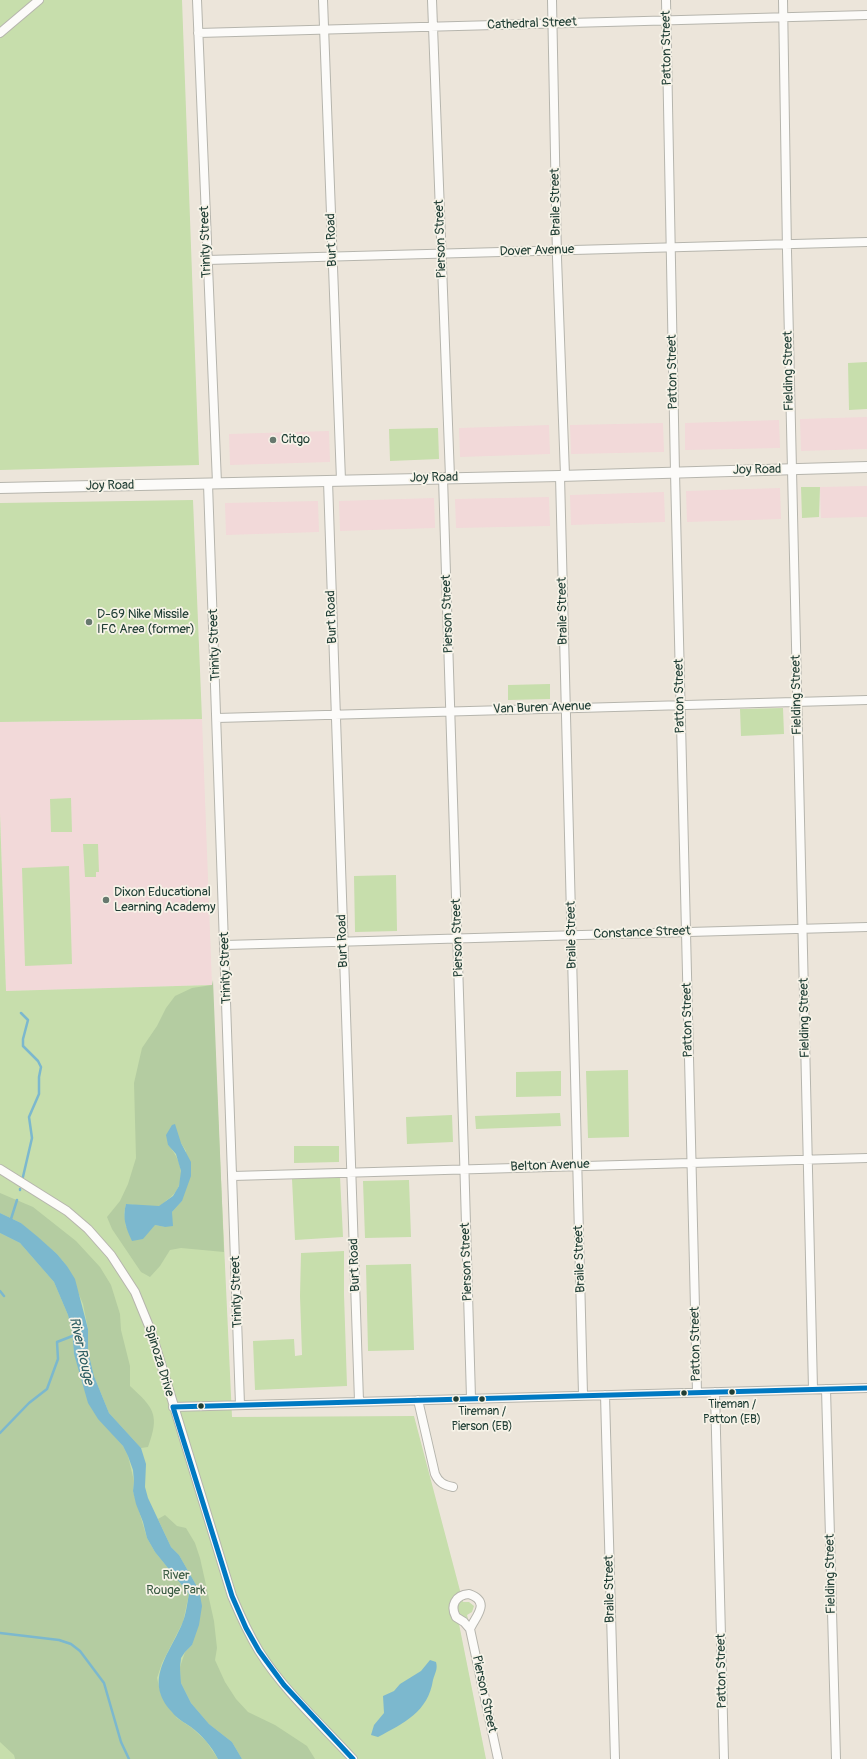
<!DOCTYPE html>
<html>
<head>
<meta charset="utf-8">
<style>
	body { margin:0 }
	canvas { display:block; background:#ece5da }
</style>
</head>
<body>
<canvas width="867" height="1759"></canvas>
<script>
const context = document.querySelector('canvas').getContext('2d');
context.lineJoin = 'round';
function fillPath(path, color) {
  context.fillStyle = color;
  context.fill(path, 'evenodd');
}
function trace(path, color, width, dash) {
  context.strokeStyle = color;
  context.lineWidth = width;
  context.lineCap = dash ? 'butt' : 'round';
  context.setLineDash(dash || []);
  context.stroke(path);
}
function drawText(font, color, halo, rows, align = 'center') {
  context.font = font + ' Pangolin,sans-serif';
  context.lineWidth = 3.5;
  context.setLineDash([]);
  context.textBaseline = 'middle';
  context.strokeStyle = halo;
  context.fillStyle = color;
  for (const [text, x, y, turn = 0] of rows) {
    context.save();
    context.translate(x, y);
    context.rotate((+turn || 0) * Math.PI / 180);
    context.textAlign = isNaN(turn) ? turn : align;
    if (halo) context.strokeText(text, 0, 0);
    context.fillText(text, 0, 0);
    context.restore();
  }
}
fillPath(new Path2D(`
	M867,417V449L801,451L800,419Z
	M779,420L780,448L685,450V423Z
	M663,423L664,452L571,454L570,425Z
	M549,425L550,454L460,457L459,428Z
	M329,431L330,462L230,465L229,434Z
	M867,486V517L821,518L820,487Z
	M780,488L781,519L687,522L686,491Z
	M664,492L665,522L571,525L570,495Z
	M549,497L550,526L456,528L455,499Z
	M434,498L435,528L340,531L339,501Z
	M318,501L319,532L226,535L225,503Z
	M202,719L212,985L6,991L0,814V722Z`), '#f2d9d9');
fillPath(new Path2D(`
	M0,0H182L199,465L0,470Z
	M867,362V409L849,410L848,363Z
	M438,428L439,459L390,461L389,429Z
	M801,487H820L819,517L802,518Z
	M193,500L202,719L0,722V503Z
	M550,684V699L508,700V685Z
	M783,708L784,734L741,736L740,709Z
	M71,798L72,832H51L50,799Z
	M0,814L6,991L212,985L232,1417L414,1416L463,1602H469L474,1606L472,1612L467,1615L469,1623L459,1624L486,1759H0Z
	M83,844H98L99,872H96V877H85Z
	M69,866L72,964L25,966L22,868Z
	M396,875L397,931L355,932L354,876Z
	M628,1070L629,1137L588,1138L586,1071Z
	M561,1071V1096L516,1097V1072Z
	M560,1113L561,1126L476,1129L475,1116Z
	M452,1115L453,1142L407,1144L406,1117Z
	M294,1146H339V1162L294,1163Z
	M340,1176L343,1237L295,1240L292,1179Z
	M409,1180L411,1237L365,1238L363,1181Z
	M344,1251V1294L347,1386L255,1390L253,1341L294,1339L295,1356L302,1355L300,1296L301,1253Z
	M411,1264L414,1350L368,1351L366,1265Z`), '#c7deac');
fillPath(new Path2D(`
	M213,980L224,1252L181,1248L170,1250L160,1266L150,1277L141,1272L112,1229L107,1217L120,1201L128,1184L136,1158L134,1083L142,1048L157,1026L166,1008L175,996L192,988L212,985ZM181,1143L186,1151L182,1201L172,1212L165,1227L155,1225L126,1227L124,1213L126,1204C136,1204 150,1210 160,1206C162,1205 164,1202 167,1200C188,1186 183,1161 168,1145Z
	M0,1193L33,1207L76,1241L100,1267L111,1285L120,1314L121,1330L130,1366V1386C154,1408 160,1415 148,1447L141,1448L109,1413L94,1376L88,1351V1329L83,1304L67,1266L57,1254L21,1223L0,1213Z
	M0,1233L20,1243L54,1282L68,1315L72,1331L74,1354L114,1436L123,1446L128,1456L134,1481L133,1491L147,1538L155,1552L189,1594L183,1622L162,1663L157,1678L161,1695L177,1718L192,1728L206,1741L218,1759H15L14,1755L0,1742Z
	M165,1515L177,1526L186,1528L195,1543L200,1558L214,1621L217,1648L215,1660L225,1682L236,1699L248,1712L275,1725L307,1746L315,1759H242L232,1742L209,1724L191,1703L181,1683L180,1667L185,1652L192,1645L199,1590L179,1555L171,1547L158,1519Z`), '#b4cca1');
fillPath(new Path2D(`
	M175,1124L181,1143L191,1162V1176L182,1201L172,1212L173,1226L165,1227L155,1225L143,1239L132,1241C126,1228 122,1218 126,1204L159,1206L173,1196L179,1186L181,1171L176,1154L168,1145L166,1135L172,1125Z
	M0,1213L21,1223L38,1237L57,1254L67,1266L75,1279L88,1329V1351L94,1376L109,1413L141,1448L146,1464L145,1487L148,1498L171,1547L179,1555L199,1590L202,1606L199,1625L192,1645L185,1652L181,1658L180,1667L181,1683L191,1703L209,1724L232,1742L242,1759H218C212,1747 202,1735 191,1727C184,1722 177,1719 172,1712C143,1681 169,1655 182,1624C186,1615 187,1604 189,1594L155,1552L147,1538L143,1522L136,1504L133,1491L134,1481L133,1470L128,1456L123,1446L98,1419L88,1403L74,1354L72,1331L68,1315L54,1282L20,1243L0,1233Z
	M430,1660L436,1662C438,1669 435,1673 433,1680C428,1712 404,1723 378,1737L371,1735L374,1725L384,1713L383,1696L394,1691L400,1684L421,1671Z`), '#7cb8ce');
trace(new Path2D(`
	M21,1013L28,1020L23,1039V1046L38,1061L41,1067L39,1077V1094L29,1117L32,1138L22,1181
	M20,1190V1189
	M11,1219L17,1200
	M0,1291L4,1296
	M0,1433L29,1403L47,1389L58,1359L57,1342L75,1335
	M0,1633L59,1640L71,1644L80,1651L104,1683L121,1742L129,1759`), '#7cb8ce', 2.5);
const minor = new Path2D(`
	M197,0L217,483
	M323,0L341,480
	M432,0L450,477
	M552,0L557,258L565,475
	M666,0L675,472L697,1392
	M783,0L787,251L813,1389
	M0,33L39,0
	M198,33L867,15
	M207,260L867,242
	M560,476L583,1394
	M443,477C454,784 462,1091 471,1398
	M328,481L359,1401
	M208,484L240,1405
	M217,718L867,700
	M225,945L867,927
	M0,1169L67,1211L88,1229L111,1255L135,1292L151,1331L232,1596C240,1615 248,1633 259,1651C284,1691 321,1724 353,1759
	M233,1176L867,1158
	M826,1389L836,1759
	M715,1392L724,1759
	M605,1395L615,1759
	M418,1400L435,1474C439,1483 444,1485 453,1487
	M173,1407L867,1388
	M469,1594C492,1602 475,1617 470,1629L464,1622L456,1617C450,1606 455,1595 469,1594Z
	M470,1629L498,1759`);
const major = new Path2D(`
	M0,488L560,476L867,467`);
trace(minor, '#b6b5ad', 10);
trace(major, '#b6b5ad', 12);
trace(minor, '#fcfbf9', 8);
trace(major, '#fcfbf9', 10);
trace(new Path2D(`
	M173,1407L867,1388
	M173,1407L232,1596L246,1628L259,1651L284,1685L353,1759`), '#0079c2', 5);
for (const [x, y, r, color] of [
	[273,440,4,"#67786e"],
	[89,622,4,"#67786e"],
	[106,900,4,"#67786e"],
	[732,1392,3.5,"#1f3d34"],
	[684,1393,3.5,"#1f3d34"],
	[456,1399,3.5,"#1f3d34"],
	[482,1399,3.5,"#1f3d34"],
	[201,1406,3.5,"#1f3d34"]
]) {
  const dot = new Path2D();
  dot.arc(x, y, r, 0, 2 * Math.PI);
  context.fillStyle = color;
  context.fill(dot);
  trace(dot, '#f7f3e8', 1.5);
}
drawText('12px', '#1f3d34', '#f7f3e8', [
	["Tireman /",732,1405],
	["Patton (EB)",732,1420],
	["Tireman /",482,1412],
	["Pierson (EB)",482,1427]
]);
drawText('13px', '#1f3d34', '#f7f3e8', [
	["Cathedral Street",532,24,-2],
	["Patton Street",667,48,-91],
	["Braile Street",556,202,-91],
	["Pierson Street",441,239,-92],
	["Burt Road",332,240,-92],
	["Trinity Street",206,242,-92],
	["Dover Avenue",537,251,-2],
	["Fielding Street",789,371,-91],
	["Patton Street",673,372,-91],
	["Joy Road",757,470,-1],
	["Joy Road",434,478,-1],
	["Joy Road",110,486,-1],
	["Braile Street",563,611,-91],
	["Pierson Street",448,614,-92],
	["Burt Road",332,617,-92],
	["Trinity Street",215,645,-92],
	["Fielding Street",797,695,-91],
	["Patton Street",680,696,-91],
	["Van Buren Avenue",542,708,-2],
	["Constance Street",642,933,-2],
	["Braile Street",572,935,-91],
	["Pierson Street",458,938,-92],
	["Burt Road",343,941,-92],
	["Trinity Street",226,968,-92],
	["Fielding Street",805,1018,-91],
	["Patton Street",688,1020,-91],
	["Belton Avenue",550,1166,-2],
	["Braile Street",580,1259,-92],
	["Pierson Street",467,1262,-92],
	["Burt Road",355,1265,-92],
	["Trinity Street",237,1292,-92],
	["Patton Street",696,1344,-91],
	["Spinoza Drive",159,1361,73],
	["Fielding Street",831,1574,-91],
	["Braile Street",610,1589,-91],
	["Patton Street",722,1671,-91],
	["Pierson Street",484,1694,78]
]);
drawText('13px', '#1f3d34', '#f7f3e8', [
	["Citgo",281,440],
	["D-69 Nike Missile",97,615],
	["IFC Area (former)",97,630],
	["Dixon Educational",114,893],
	["Learning Academy",114,908]
], 'left');
drawText('13px', '#3b5c44', '#f7f3e8', [
	["River",176,1576],
	["Rouge Park",176,1591]
]);
drawText('italic 14px', '#2c5c61', '#f7f3e8', [
	["River Rouge",81,1351,77]
]);
</script>
</body>
</html>
